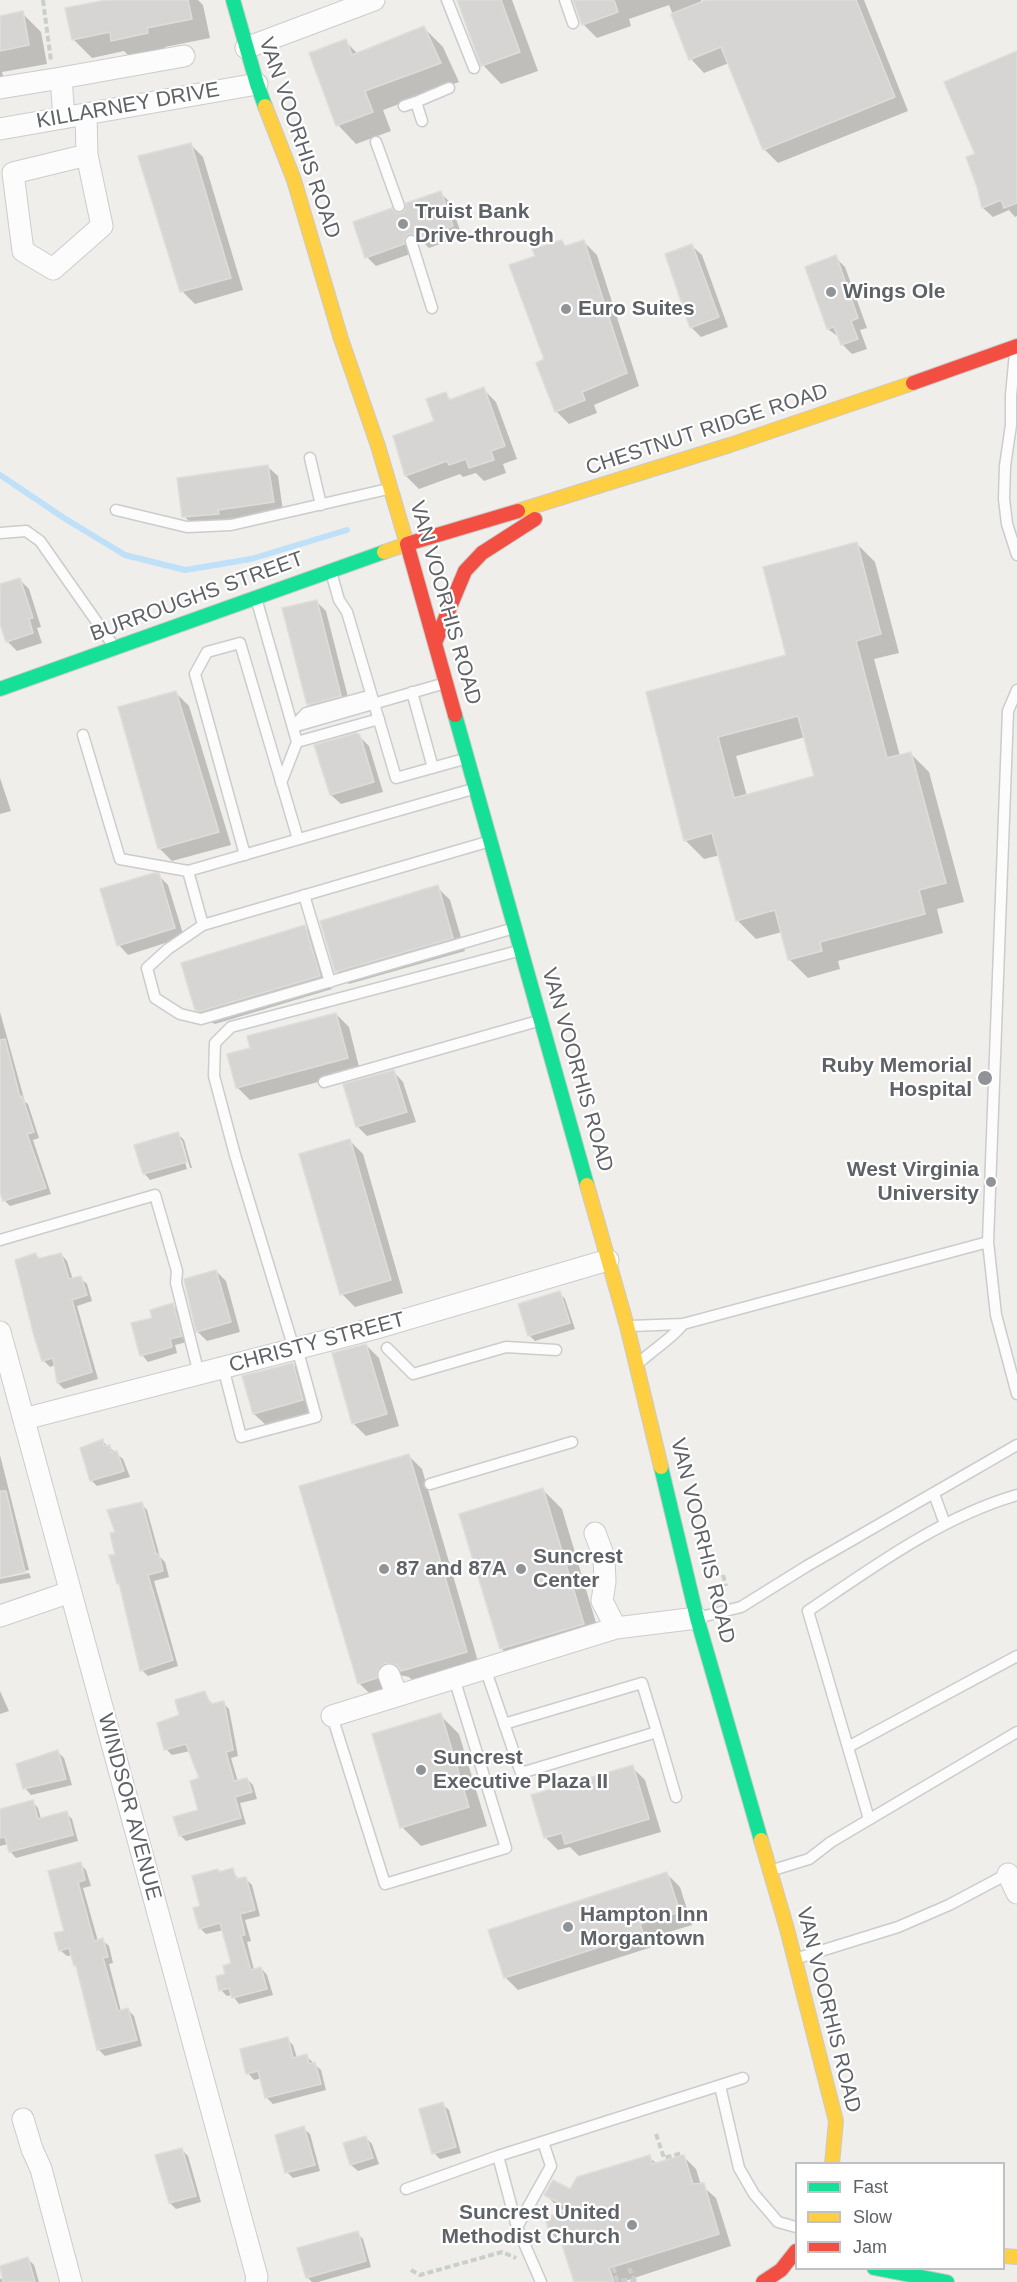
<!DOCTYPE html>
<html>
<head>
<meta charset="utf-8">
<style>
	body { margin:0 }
	#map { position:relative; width:1017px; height:2282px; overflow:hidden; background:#efeeea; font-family:Helvetica,sans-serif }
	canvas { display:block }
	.legend { position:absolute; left:795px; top:2162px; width:210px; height:108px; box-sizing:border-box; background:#fff; border:2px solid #bfc1c3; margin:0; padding:8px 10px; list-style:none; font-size:18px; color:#5f6368 }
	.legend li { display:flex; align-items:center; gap:12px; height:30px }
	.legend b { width:30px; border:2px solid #bfc1c3 }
</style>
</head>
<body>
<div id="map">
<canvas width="1017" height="2282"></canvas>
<ul class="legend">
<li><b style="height:8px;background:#16e098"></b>Fast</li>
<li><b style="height:8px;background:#ffcf43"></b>Slow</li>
<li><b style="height:8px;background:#f24e42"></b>Jam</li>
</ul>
</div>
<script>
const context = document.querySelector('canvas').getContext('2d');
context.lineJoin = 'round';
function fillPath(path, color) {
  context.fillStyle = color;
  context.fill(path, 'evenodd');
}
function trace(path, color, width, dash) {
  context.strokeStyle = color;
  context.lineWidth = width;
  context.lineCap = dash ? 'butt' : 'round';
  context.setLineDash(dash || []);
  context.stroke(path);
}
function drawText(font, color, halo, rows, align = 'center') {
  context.font = font + ' Helvetica,sans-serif';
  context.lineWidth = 4.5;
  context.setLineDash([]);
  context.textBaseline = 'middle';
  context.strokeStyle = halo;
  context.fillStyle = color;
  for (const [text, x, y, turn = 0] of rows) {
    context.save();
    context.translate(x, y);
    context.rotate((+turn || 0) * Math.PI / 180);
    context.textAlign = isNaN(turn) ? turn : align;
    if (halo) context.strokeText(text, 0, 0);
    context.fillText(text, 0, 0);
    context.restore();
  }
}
fillPath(new Path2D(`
	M114,0H198L203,5L210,38L165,47L166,52L132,59L124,51L92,58L73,39Z
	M459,0H512L538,71L501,84L483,65Z
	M574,0H701L702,3L710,0H864L908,111L778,163L764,149L729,63L704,73L691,59L669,5L629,19L631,26L597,38L583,24Z
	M22,13L41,32L47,64L2,72L4,79L0,80V17Z
	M424,28L443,47L459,82L383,110L391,131L356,144L338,125L345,41L358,54Z
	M1017,52V216L1015,217L1009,210L993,217L983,208L979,187L977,155Z
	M190,144L203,157L243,290L195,304L182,291Z
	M440,193L450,202L462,236L429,248L424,243H418L413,249V253L376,266L367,257L395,214L401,215Z
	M561,241L567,247L584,242L597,255L639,386L594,405L597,413L569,424L556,411L546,360L537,257Z
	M692,246L702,255L728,327L701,337L691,327Z
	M835,257L845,267L867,328L860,330L867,349L852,354L842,344L840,338L828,329Z
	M483,389L496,402L517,459L503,464L506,473L484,481L476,473L463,477L460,474L419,489L406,476L395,437L436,422L445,393L452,401Z
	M268,467L278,476L283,511L227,519L228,523L194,526L184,516Z
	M856,543L875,562L899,653L874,659L900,756L910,753L929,772L964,902L937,909L943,933L838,961L840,969L808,978L789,959L782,932L756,939L737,920L720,855L704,859L685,840L647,693L788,656ZM805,737L816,777L747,796L736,756Z
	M19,579L29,589L41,627L37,628L42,643L17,651L7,641L0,619V585Z
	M316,601L326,611L350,705L318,714L308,704Z
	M176,693L189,706L231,845L172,861L159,848Z
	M359,736L369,746L383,792L341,804L331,795Z
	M0,778L11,811L0,814Z
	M158,875L168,885L184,937L128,955L119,945Z
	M437,887L450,900L465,951L349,984L336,971Z
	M305,927L318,940L332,989L215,1024L210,1022L196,1009Z
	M0,1012L25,1102L28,1104L39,1138L33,1140L51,1194L10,1206L4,1200L0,1187Z
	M336,1014L349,1027L360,1071L250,1100L237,1087L252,1049Z
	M394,1072L403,1082L416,1122L367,1136L357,1126Z
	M178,1134L184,1140L192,1168H190L182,1140H179L187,1169L150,1180L144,1173Z
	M350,1141L363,1154L403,1293L355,1307L342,1294Z
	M35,1254L41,1260L61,1254L67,1261L73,1280L80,1278L87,1284L92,1301L77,1306L98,1379L64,1389L58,1383L55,1365L50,1367L43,1360Z
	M216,1271L226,1281L240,1332L207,1341L197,1331Z
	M559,1292L565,1299L575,1329L535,1341L529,1335Z
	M173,1305L179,1311L187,1342L175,1345L177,1353L148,1362L142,1355L154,1319Z
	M366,1345L379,1358L399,1426L366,1436L353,1423Z
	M293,1364L306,1377L316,1413L267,1426L254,1414Z
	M102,1441L123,1459L130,1477L97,1486L91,1480Z
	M0,1455L29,1570L0,1576Z
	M409,1456L422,1469L479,1665L416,1684L409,1677L399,1675L389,1691L372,1696L359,1683Z
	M543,1490L562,1509L602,1643L520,1667L501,1648Z
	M141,1504L147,1510L160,1557L165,1562L169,1577L154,1581L178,1666L148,1676L142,1670L122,1586L119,1583L117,1556V1533Z
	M29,1573L31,1578L0,1584V1579Z
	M0,1691L9,1711L0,1714Z
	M204,1693L213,1705L223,1703L229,1709L238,1756L231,1758L238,1782L247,1779L253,1785L257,1799L240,1803L246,1824L186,1841L180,1835L200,1811L201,1779L190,1751L172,1755L166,1749L181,1716Z
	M440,1715L459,1734L487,1826L421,1846L402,1827Z
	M58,1752L64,1758L72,1785L31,1795L25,1788Z
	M632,1767L645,1780L661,1832L579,1856L570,1847L558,1850L545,1837Z
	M32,1801L38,1808L41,1819L66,1813L72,1819L78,1841L16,1858L10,1851L8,1844L0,1846V1810Z
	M80,1864L86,1870L91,1886L83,1888L98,1941L102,1940L109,1946L113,1963L109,1964L121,2011L128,2010L134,2016L142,2046L105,2056L98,2049L78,1968L73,1955L67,1956L60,1950Z
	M232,1870L239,1880L246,1879L252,1885L260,1916L245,1920L251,1941L247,1942L254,1970L261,1968L267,1975L273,1995L239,2004L232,1995L227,1996L221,1990L233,1964L224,1930L206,1934L200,1928L202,1907L220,1873Z
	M667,1874L680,1887L692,1925L652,1937L655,1946L518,1990L505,1977Z
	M287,2039L293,2045L297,2058L306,2056L321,2070L326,2090L273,2104L267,2098L262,2078L254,2080L248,2073Z
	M442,2104L449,2110L461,2153L440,2159L434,2153Z
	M303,2128L310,2134L320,2171L293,2178L287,2172Z
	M366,2138L372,2144L379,2164L358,2171L351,2165L345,2144Z
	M181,2149L188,2156L201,2202L176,2209L170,2203Z
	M683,2156L696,2169L701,2185L716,2198L731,2246L622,2282H575L564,2246L551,2233L567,2212L559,2208L546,2195L571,2191L649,2157L657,2164Z
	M357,2233L363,2239L371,2267L318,2282H312L307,2277Z
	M28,2259L34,2265L39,2282H0V2279L3,2278L0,2267Z`), '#0003');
trace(new Path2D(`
	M0,475L64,518L125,555L185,570L251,559L347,530`), '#bfe0f9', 6);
const building = new Path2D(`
	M106,0H188L192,19L147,28L148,33L111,41L110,32L72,40L65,8Z
	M457,0H501L520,52L481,66Z
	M573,0H614L618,12L582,25Z
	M706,0H856L895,97L763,150L721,47L689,60L671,14Z
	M23,11L29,45L0,51V16Z
	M424,26L441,63L365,91L373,112L336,126L309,53L346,39L352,55Z
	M1017,51V203L1004,208L1001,200L982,208L977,187L966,157L975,154L944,82Z
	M191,143L231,278L180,292L138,156Z
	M441,191L453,226L418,239L413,234H408L404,239V244L365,258L353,222L392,208L395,212L401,213L405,210L406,203Z
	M562,240L565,246L584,240L627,373L582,392L585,400L555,412L536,363L544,359L509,265L535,256L532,249Z
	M692,244L719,317L690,328L665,254Z
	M836,255L858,318L851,321L858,339L841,345L834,327L827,329L805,267Z
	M484,387L505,446L491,451L494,460L469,468L466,459L449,465L447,461L405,476L393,436L434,421L426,399L446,392L449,400Z
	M268,465L274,502L218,510L219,514L182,517L177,478Z
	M857,542L881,634L856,641L887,758L911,752L946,883L919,890L925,914L820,942L822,951L788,960L775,910L736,921L712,833L684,841L646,692L786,655L763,567ZM798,716L814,776L734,798L718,737Z
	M20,578L33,618L29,619L33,633L6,642L0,624V584Z
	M317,600L341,696L307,705L282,608Z
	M176,691L219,832L158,849L118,707Z
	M356,733L360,735L374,782L330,795L314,745Z
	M154,873H159L175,928L117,946L100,889Z
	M438,885L453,938L335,972L320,921Z
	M305,925L320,976L201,1011L195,1010L181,963Z
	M336,1013L348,1058L236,1088L227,1054L250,1048L247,1036Z
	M5,1039L20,1097L22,1096L34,1132L27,1134L46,1188L3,1201L0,1192V1040Z
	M394,1070L407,1112L356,1127L343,1084Z
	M178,1132L187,1162L143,1174L134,1145Z
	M350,1139L391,1280L340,1295L299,1154Z
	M36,1253L37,1259L61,1253L69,1279L81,1276L87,1295L72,1300L92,1372L57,1383L53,1358L42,1361L34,1336L15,1260Z
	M216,1270L231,1322L196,1332L184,1279Z
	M560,1291L570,1323L528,1336L518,1304Z
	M173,1303L182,1336L170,1339L172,1347L140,1356L131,1323L152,1318L150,1310Z
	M366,1344L387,1414L352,1424L332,1353Z
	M293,1363L303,1400L253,1414L242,1376Z
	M103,1439L104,1446L110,1445L111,1452L117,1451L124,1471L90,1481L80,1448Z
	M409,1454L467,1652L401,1671L397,1665L385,1663L379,1667L377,1678L358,1684L299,1486Z
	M543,1488L584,1624L500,1649L459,1514Z
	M0,1491H6L25,1572L0,1578Z
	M142,1502L156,1554H159L163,1571L148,1575L173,1660L140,1671L119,1583L117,1584L109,1555H115L110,1533L115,1532L107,1510Z
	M205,1691L210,1704L224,1701L233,1750L226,1752L234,1781L247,1778L252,1792L235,1797L241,1818L179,1836L173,1817L198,1810L190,1781L199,1778L186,1744L164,1750L157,1723L179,1715L175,1700Z
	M441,1713L469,1807L400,1828L372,1734Z
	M58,1750L66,1779L23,1789L16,1764Z
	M633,1765L649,1819L565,1844L562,1833L544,1838L531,1795Z
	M33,1800L38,1819L67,1811L73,1835L9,1852L5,1837L0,1838V1809Z
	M81,1862L85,1880L78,1882L94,1941L103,1938L108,1957L103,1958L118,2011L128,2008L137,2040L97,2050L76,1966H74L69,1948L59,1951L54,1933L64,1931L48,1871Z
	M233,1868L236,1879L246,1877L255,1910L240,1914L245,1935L241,1936L251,1970L261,1967L267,1989L232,1998L229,1988L219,1991L216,1976L225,1974L223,1966L231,1963L220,1923L199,1929L193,1908L200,1906L192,1876L218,1869L219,1872Z
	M667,1872L680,1912L640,1924L643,1933L504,1978L488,1930Z
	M288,2037L293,2058L307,2054L309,2064L315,2062L321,2084L265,2098L258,2071L246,2074L240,2049Z
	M443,2102L456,2147L432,2154L419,2109Z
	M304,2126L315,2165L285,2173L275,2135Z
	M366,2136L373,2158L350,2165L343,2143Z
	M182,2148L196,2196L169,2203L155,2155Z
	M650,2155L652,2164L684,2155L693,2184L704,2183L719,2234L609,2268L614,2282H574L558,2232L550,2234L545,2218L571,2209L544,2195L553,2180L570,2189L577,2177Z
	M358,2231L366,2261L306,2278L297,2248Z
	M28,2257L35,2282H3L0,2266Z`);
fillPath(building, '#d6d5d3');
trace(building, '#deddd9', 1.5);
const lane = new Path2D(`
	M447,0L474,68
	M565,0L573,23
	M416,102L449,88
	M404,106L416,102L422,121
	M376,142L399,206
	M411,241L432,308
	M1015,353L1011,395V425L1005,466L1004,499L1007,524L1017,555
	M310,458L321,505
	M116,510L187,527L231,525L388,489
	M0,533L26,531L40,541L113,645
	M331,572L339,600L347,612L396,778L464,759
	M256,598L297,742L281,783
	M1017,690L1008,711L988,1242L996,1315L1017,1394
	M412,692L433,768
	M293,727L442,684
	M293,727L306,713L365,697L375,703
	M83,735L120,859L188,871
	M297,742L379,719
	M473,789L188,871L203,925L487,842
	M245,855L195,674L207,652L240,643L298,839
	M304,895L330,982
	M203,925L168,949L147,968L155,998L180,1014L201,1019L511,929
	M324,1082L538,1021
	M0,1240L155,1195L177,1271L176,1283L199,1374
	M630,1326L683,1324L988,1242
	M387,1348L413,1374L506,1347L556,1350
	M294,1349L235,1155L214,1076L215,1043L231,1027L518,951
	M641,1361C654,1349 675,1336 683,1324
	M223,1367L241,1437L316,1417L297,1348
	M430,1484L572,1442
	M934,1494L945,1524
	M701,1617L741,1607L807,1566L1017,1445
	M485,1668L521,1773L657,1732L642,1683L504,1724
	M332,1716L385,1884L506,1848L454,1678
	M657,1732L676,1797
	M848,1747L1017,1656
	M869,1819L808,1611C873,1567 941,1517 1017,1495
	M773,1870L809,1859L831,1842L1017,1732
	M798,1958L898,1927L949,1905L1011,1872
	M720,2086L739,2168L754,2194L778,2222L796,2227
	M498,2156L517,2227L541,2282
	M406,2189L498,2156L743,2078
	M517,2227L551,2166L543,2142`);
const street = new Path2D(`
	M246,48L374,0
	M61,78L184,56
	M0,88L61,78L64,118
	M86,114L87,155L13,173L23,251L53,269L102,226L87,155
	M0,129L257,84
	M0,1332L257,2277L256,2282
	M24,1419L380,1327L608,1260
	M595,1533L604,1557L605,1582L602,1601L616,1628
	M0,1616L70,1592
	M389,1675L397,1696
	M332,1716L616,1628L697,1618
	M1008,1874L1017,1893
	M23,2119L32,2149L41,2169L71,2282`);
const fast = new Path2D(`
	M233,0L257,84L265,106
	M0,689L384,552
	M455,715L587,1185
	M661,1467L697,1618L761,1840
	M874,2268L947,2282`);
const slow = new Path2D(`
	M265,106L294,180L341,339L378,446L407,544L384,552
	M518,511L730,445L913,383
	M587,1185L627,1326L661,1467
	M761,1840L787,1929L836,2121L832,2164
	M1004,2256L1017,2257`);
const jam = new Path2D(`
	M913,383L1017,346
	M435,643L465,571L482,553L535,519
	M455,715L407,544L518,511
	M763,2282L781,2270L796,2251`);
trace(lane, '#cbcccc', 13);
trace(street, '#cbcccc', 23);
trace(fast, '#cacacb', 16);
trace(slow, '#cacacb', 16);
trace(jam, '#cacacb', 16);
trace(new Path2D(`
	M43,0L51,61
	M723,1575L726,1586
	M656,2134L664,2158L682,2153
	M613,2267L617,2280H628L636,2282
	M629,2268L635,2281
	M411,2270L420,2275L502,2252L516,2258`), '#cacfcc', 4, [6, 3]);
trace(lane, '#fdfcfc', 10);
trace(street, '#fdfcfc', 21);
trace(fast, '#16e098', 14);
trace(slow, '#ffcf43', 14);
trace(jam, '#f24e42', 14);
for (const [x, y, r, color] of [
	[403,224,6,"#919496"],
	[831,292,6,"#919496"],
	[566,309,6,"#919496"],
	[985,1078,8,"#919496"],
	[991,1182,6,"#919496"],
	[384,1569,6,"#919496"],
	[521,1569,6,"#919496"],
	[421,1770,6,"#919496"],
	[568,1927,6,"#919496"],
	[632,2225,6,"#919496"]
]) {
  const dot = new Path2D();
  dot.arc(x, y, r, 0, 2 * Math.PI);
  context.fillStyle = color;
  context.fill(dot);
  trace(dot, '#fff', 2);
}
drawText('21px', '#5f6368', '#fff', [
	["KILLARNEY DRIVE",128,106,-10],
	["VAN VOORHIS ROAD",299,138,71],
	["CHESTNUT RIDGE ROAD",707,430,-18],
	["BURROUGHS STREET",197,597,-20],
	["VAN VOORHIS ROAD",445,603,74],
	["VAN VOORHIS ROAD",577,1070,74],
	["CHRISTY STREET",317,1343,-15],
	["VAN VOORHIS ROAD",702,1541,76],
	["WINDSOR AVENUE",129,1807,75],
	["VAN VOORHIS ROAD",828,2010,76]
]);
drawText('bold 21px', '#5f6368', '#fff', [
	["Truist Bank",415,212],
	["Drive-through",415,236],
	["Wings Ole",843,292],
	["Euro Suites",578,309],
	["Ruby Memorial",972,1066,"right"],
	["Hospital",972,1090,"right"],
	["West Virginia",979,1170,"right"],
	["University",979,1194,"right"],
	["Suncrest",533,1557],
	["Center",533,1581],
	["87 and 87A",396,1569],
	["Suncrest",433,1758],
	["Executive Plaza II",433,1782],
	["Hampton Inn",580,1915],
	["Morgantown",580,1939],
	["Suncrest United",620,2213,"right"],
	["Methodist Church",620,2237,"right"]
], 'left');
</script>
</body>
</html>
